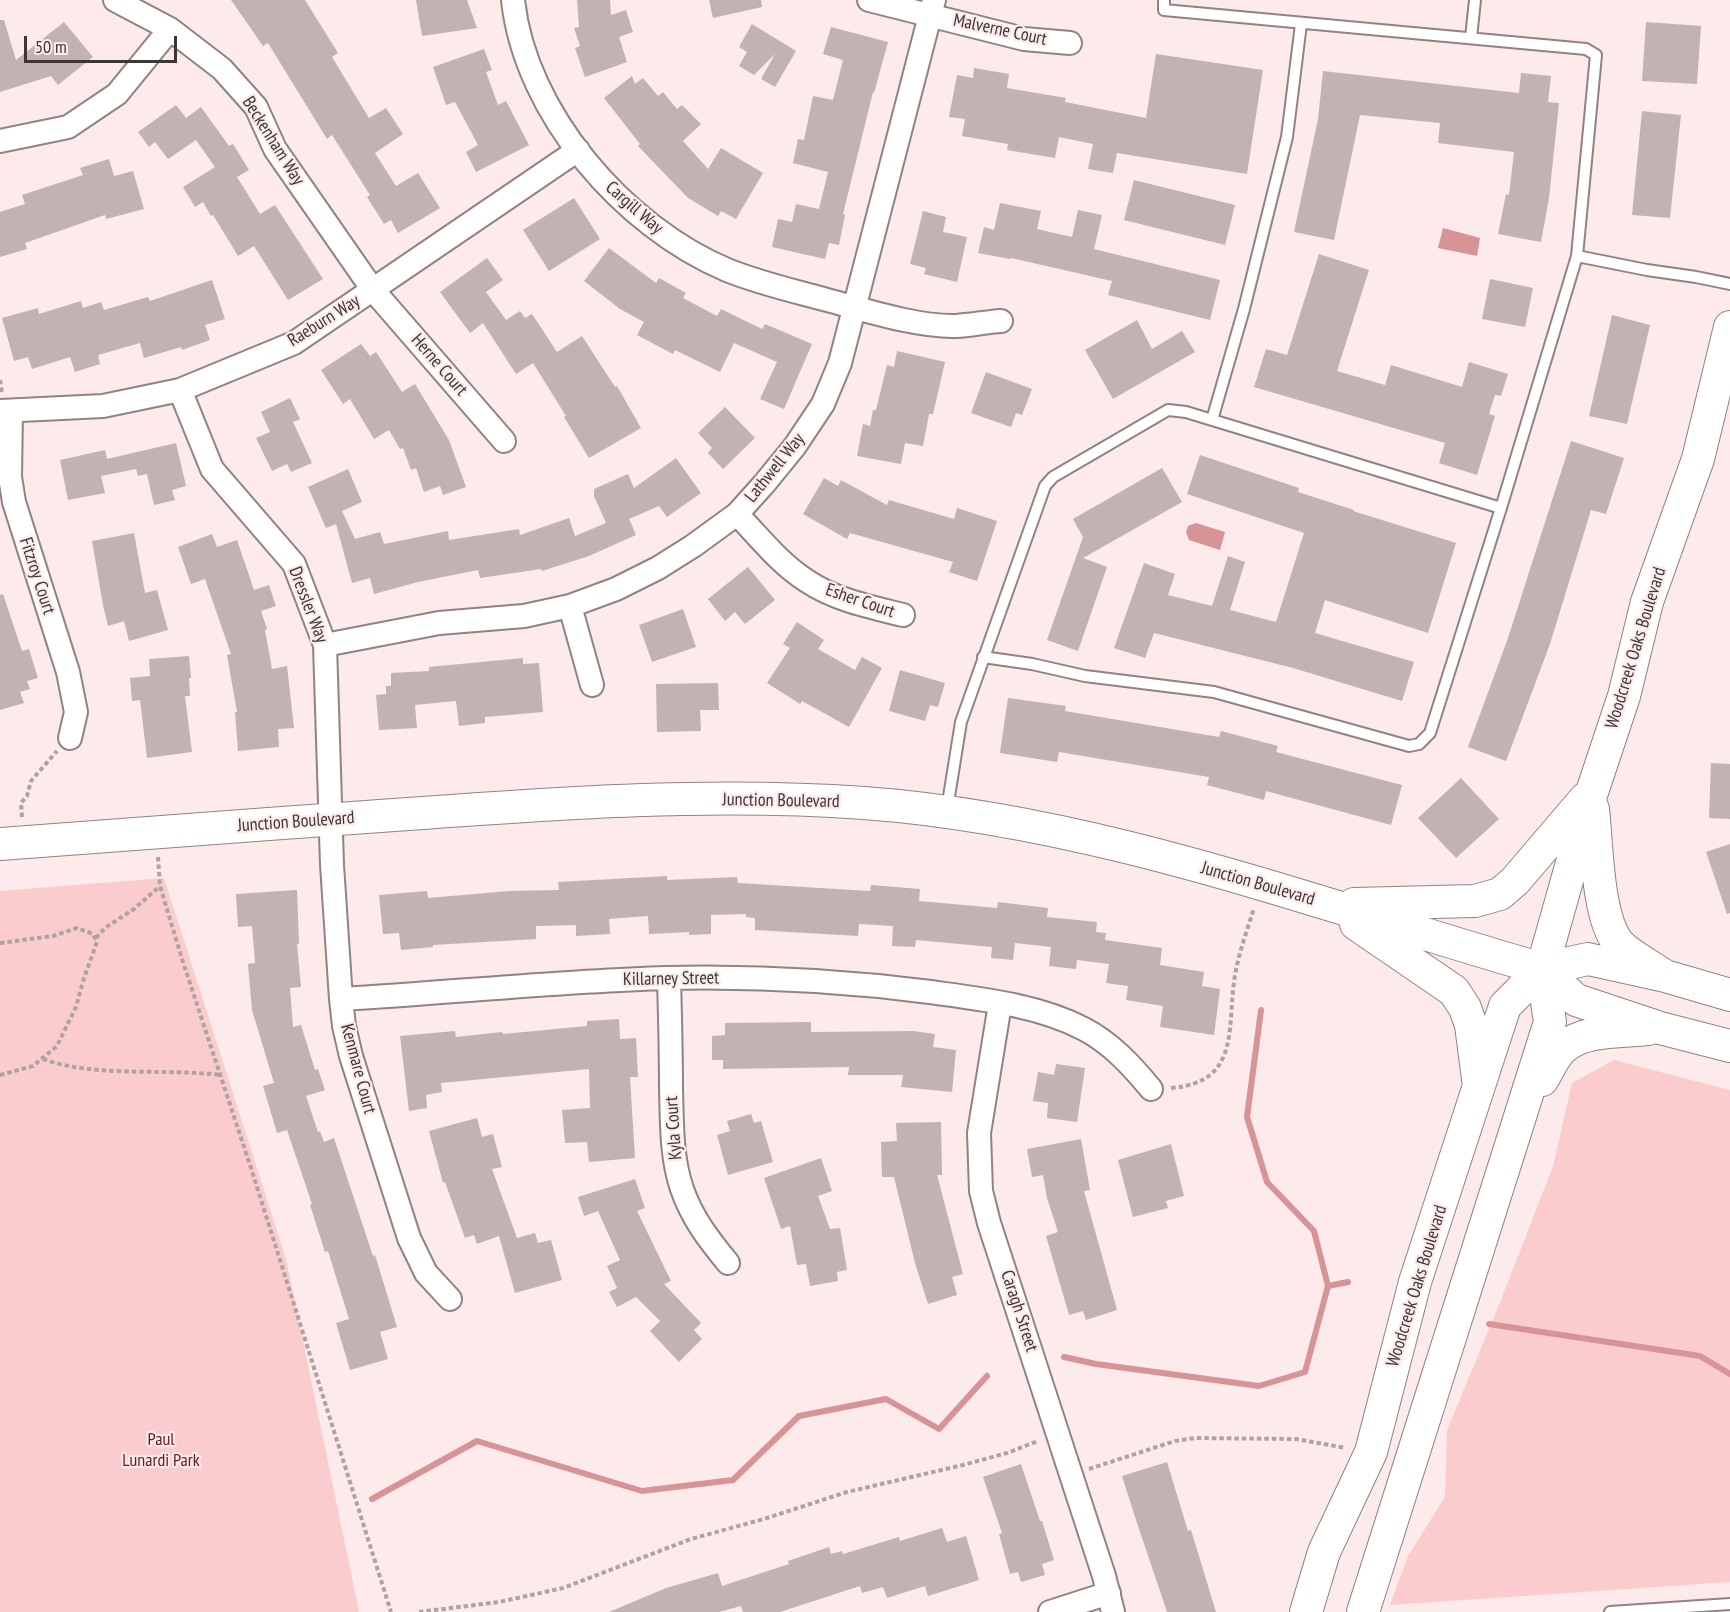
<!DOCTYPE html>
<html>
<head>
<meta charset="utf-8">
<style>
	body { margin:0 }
	#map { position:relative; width:1730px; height:1612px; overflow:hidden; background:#fdeaea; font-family:"PT Sans Narrow",sans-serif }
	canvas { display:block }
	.scale { position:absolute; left:24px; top:36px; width:153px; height:27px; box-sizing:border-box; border:3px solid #3d3636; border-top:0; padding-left:8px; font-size:18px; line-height:21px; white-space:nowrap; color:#3d3636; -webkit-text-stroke:4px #fdeaea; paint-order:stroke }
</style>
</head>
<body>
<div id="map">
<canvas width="1730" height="1612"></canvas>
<div class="scale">50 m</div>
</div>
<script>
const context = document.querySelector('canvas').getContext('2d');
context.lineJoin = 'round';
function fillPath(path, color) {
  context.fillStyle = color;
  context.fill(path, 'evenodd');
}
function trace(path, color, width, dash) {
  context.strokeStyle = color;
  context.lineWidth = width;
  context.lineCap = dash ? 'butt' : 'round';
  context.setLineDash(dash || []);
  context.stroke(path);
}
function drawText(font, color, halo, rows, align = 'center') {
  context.font = font + ' "PT Sans Narrow",sans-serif';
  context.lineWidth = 4.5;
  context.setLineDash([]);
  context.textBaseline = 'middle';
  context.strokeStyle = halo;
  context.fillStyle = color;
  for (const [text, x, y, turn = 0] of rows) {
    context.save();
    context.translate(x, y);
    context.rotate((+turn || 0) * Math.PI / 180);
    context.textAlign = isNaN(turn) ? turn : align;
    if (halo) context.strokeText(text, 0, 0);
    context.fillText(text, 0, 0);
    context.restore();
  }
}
fillPath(new Path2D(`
	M164,878L286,1259L359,1612H0V891Z
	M1614,1060L1730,1090V1582L1390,1605L1408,1556L1445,1497L1447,1430L1501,1300L1553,1166L1572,1083Z`), '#facccd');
fillPath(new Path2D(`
	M1443,228L1480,238L1477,256L1438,248Z
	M1196,523L1225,532L1220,550L1189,540L1186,532L1188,526Z`), '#d79396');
trace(new Path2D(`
	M1261,1010L1247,1117L1267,1182L1314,1231L1328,1286
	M1489,1324L1700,1356L1730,1374
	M1064,1357L1096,1364L1259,1386L1305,1372L1328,1286L1348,1282
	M372,1499L477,1441L642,1491L733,1480L799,1416L886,1399L939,1429L987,1376`), '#d79396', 6);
fillPath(new Path2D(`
	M231,0H305L338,53L332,57L369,118L386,108L403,134L375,153L396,186L418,173L440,208L398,233L391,220L384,224L367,197L370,195L332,135L327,139L268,43L263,46Z
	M416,0H467L477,28L422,36Z
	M577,0H610L611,15L626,10L633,32L619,37L627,62L585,77L575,48L580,46L574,28L579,27Z
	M709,0H761L762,7L713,18Z
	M0,20H4L16,60L64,22L93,57L58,85L51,76L0,92Z
	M1646,22L1701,26L1697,84L1642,81Z
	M752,24L796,51L775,87L761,79L775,54L754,75L739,66L747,52L739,47Z
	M831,27L888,42L874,93L873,92L843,214L845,215L839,245L829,243L825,259L772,247L778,219L792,222L796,204L819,209L828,172L793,163L798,139L804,140L813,96L833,100L843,60L823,54Z
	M484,49L492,70L486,72L498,105L506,101L529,145L476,172L466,152L478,145L455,102L446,105L433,67Z
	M1156,54L1263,70L1247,174L1117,153L1113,173L1088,169L1093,144L1059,137L1055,158L1007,150L1008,144L962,136L965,119L949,117L957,75L973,78L974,68L1009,74L1007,88L1066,98L1065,102L1146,118Z
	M1323,71L1519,93L1521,73L1551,76L1548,102L1559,103L1549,198L1541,242L1498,234L1506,194L1509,195L1514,152L1438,143L1440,123L1360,115L1334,240L1294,232L1318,119Z
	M632,76L635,84L643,78L658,96L663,92L677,109L682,105L701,124L683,141L708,169L721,148L763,173L736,219L721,211L718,216L688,198L638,146L640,144L604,98Z
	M176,105L186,118L201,107L229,146L233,144L249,170L237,177L260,214L275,205L323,279L288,300L254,246L238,256L213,215L211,216L203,202L195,207L183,187L215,167L196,140L168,159L155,142L149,147L138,132Z
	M1642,111L1681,115L1670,218L1632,215Z
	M109,159L114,176L133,171L144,209L106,219L105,215L25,243L27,249L0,257V212L25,204L22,195L83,175L80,168Z
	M1134,180L1235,205L1225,245L1124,220Z
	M574,198L600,239L549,271L523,230Z
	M1000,203L1041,211L1037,229L1072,237L1078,210L1102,215L1094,249L1220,280L1210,320L1108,295L1112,281L1011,258L1010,259L978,253L984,227L994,230Z
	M923,211L946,217L943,232L967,237L957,282L924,274L926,268L910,264Z
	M609,248L656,283L659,278L686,293L683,298L717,316L721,309L762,329L765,324L812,344L784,409L760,399L777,362L734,343L720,372L675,350L673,354L637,335L644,322L620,309L584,281Z
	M1319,254L1369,270L1337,371L1385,385L1391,365L1462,387L1469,362L1508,374L1501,396L1495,395L1489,414L1495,416L1477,475L1439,463L1445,443L1254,387L1266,349L1287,355Z
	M487,258L503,280L486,292L506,320L520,311L525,318L532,314L557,352L582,336L615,387L617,386L641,428L589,458L564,417L566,416L533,363L516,374L483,323L470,333L440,292Z
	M1490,279L1533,288L1525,327L1482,319Z
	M212,280L225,319L205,325L210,340L182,350L181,347L144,358L140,343L98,355L100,364L75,372L70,357L32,369L28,357L14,361L2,318L38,308L39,314L81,301L83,308L101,302L104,310L148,297L150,301Z
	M1612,315L1650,325L1627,424L1589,416Z
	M1137,320L1152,349L1182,331L1195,352L1113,399L1085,350Z
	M361,344L370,356L376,352L402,392L415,384L449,440L466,487L443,495L440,486L424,492L416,468L411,470L403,448L400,449L389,430L374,439L350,399L343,404L321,370Z
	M897,351L945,362L933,414H929L923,446L905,443L901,464L857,456L863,424L870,426L873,410H876L887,365L894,367Z
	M986,372L1032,389L1022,415L1016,413L1011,427L971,413Z
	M290,398L300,419L293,422L312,463L291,472L287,464L272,471L256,438L270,432L261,412Z
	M725,407L755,438L723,469L708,453L712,448L698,433Z
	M1571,441L1624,458L1606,514L1591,510L1550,644L1506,761L1468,747L1508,638Z
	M176,443L186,486L172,490L175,500L154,505L147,474L138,476L136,469L101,476L105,493L68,500L60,460L105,450L107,459Z
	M1200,455L1299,488L1298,492L1354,510L1353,511L1456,543L1428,633L1325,600L1315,633L1414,662L1402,701L1293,668L1154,633L1145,658L1114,648L1144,563L1175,574L1168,595L1212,606L1228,556L1245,562L1230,610L1276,622L1304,533L1187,494Z
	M676,458L701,493L667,517L659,506L629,519L636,535L589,556L542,571L541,569L480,578L478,570L418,582L374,594L370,578L352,583L336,524L326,528L308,487L348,469L362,502L342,511L355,539L380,532L384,544L448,531L449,540L519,529L520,535L569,518L575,536L606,523L594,496V489L628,474L634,488Z
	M1162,468L1182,502L1083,558L1107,567L1078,651L1047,640L1083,537L1073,519Z
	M824,478L838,486L841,480L887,505L889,500L954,519L957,508L997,521L977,581L949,572L953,562L850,533L847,539L803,514Z
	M134,533L145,593L157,590L168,630L129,641L124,621L108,626L103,605L92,541Z
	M212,534L217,547L237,540L254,590L269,585L276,606L261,611L267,629L265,630L272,669L287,666L294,728L278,729L279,747L238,751L235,712H237L227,655L231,654L205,579L191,584L178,547Z
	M748,567L775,600L745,624L735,612L725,621L708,599Z
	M3,594L22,651L29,649L38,678L27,681L30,689L20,692L24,703L0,710V595Z
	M683,609L696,647L652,662L639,625Z
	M797,622L824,640L818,649L855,670L862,657L882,668L849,727L802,701L800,704L767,683L790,648L783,644Z
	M189,656L191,678H189L190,696H185L192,752L147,758L140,700L132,701L130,678L150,676L149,659Z
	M523,658V664L539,663L543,712L485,717V723L459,726L456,701L415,705L417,728L379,730L376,695L386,694V686H391V673L429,671V667Z
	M900,670L945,683L938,707L930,705L925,721L889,711Z
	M718,683L719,710H700L701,731L657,732L656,684Z
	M1008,698L1066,706L1065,711L1219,737L1221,731L1278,746L1276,752L1402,785L1391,825L1266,791L1264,800L1207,785L1209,777L1059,752L1057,762L1000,753Z
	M1711,763L1730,764V819L1709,818Z
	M1461,778L1499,819L1456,858L1418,818Z
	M1730,844V913L1727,914L1706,852Z
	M667,876V880L737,877L738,883L870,891L871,885L920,889L919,901L997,908L998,902L1048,908L1047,917L1097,922L1096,932L1106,933L1105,940L1162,948L1160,965L1204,972L1202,986L1220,989L1214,1035L1160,1027L1163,1006L1126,1000L1128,986L1106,983L1109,964L1077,960L1076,969L1049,966L1051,947L1015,943L1013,960L991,958L992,947L916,940L915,947L892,946L893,926L859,924L858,936L755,930V918L746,917V914L711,915V934L689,935V932L649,934L648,916L609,919L610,934L576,936V925L536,926V939L433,945V947L401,950L399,933L383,934L379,895L427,891L428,898L509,891L559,890L558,882Z
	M297,890L299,944H297L301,987L290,988L293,1027L301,1025L315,1070L318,1069L325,1090L306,1096L318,1132L320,1131L324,1142L334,1138L373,1256L375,1255L397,1327L380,1332L388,1359L350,1370L336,1323L349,1319L328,1251L325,1252L310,1205L312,1204L287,1130L277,1133L263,1086L274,1083L252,1010L248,964L255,963L252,926L238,927L236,894Z
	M619,1019L620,1039L636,1038L638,1077H630L635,1158L589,1162L587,1142L565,1143L562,1110L590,1108L589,1069L441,1083L442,1092L426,1095L427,1108L409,1111L400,1036L455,1031L456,1037L502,1032L503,1034L587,1026V1021Z
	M811,1022V1032L913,1031L935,1034L933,1047L956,1050L952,1092L901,1087L903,1075H848L849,1067L723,1069V1060H712V1036L725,1035V1023Z
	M1056,1064L1085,1068L1077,1122L1047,1118L1048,1103L1033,1101L1038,1072L1054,1075Z
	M751,1114L754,1123L761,1121L773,1162L728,1175L717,1135L730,1131L727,1121Z
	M477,1118L482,1137L493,1134L502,1167L492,1169L517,1238L535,1233L538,1243L551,1240L562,1280L515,1293L499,1236L477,1244L474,1235L465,1238L445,1182L443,1183L429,1131Z
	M941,1122L942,1175H937L963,1274L952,1277L957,1295L928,1304L915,1263L894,1177H882L881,1142L897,1141L896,1123Z
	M1081,1139L1090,1190L1084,1191L1117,1310L1086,1320L1083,1311L1069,1315L1046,1236L1058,1232L1047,1198L1043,1175L1032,1177L1027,1149Z
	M1171,1144L1184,1196L1166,1201L1168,1208L1133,1217L1118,1160Z
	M821,1158L832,1191L818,1196L830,1229L840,1228L847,1270L837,1272L838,1281L810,1286L806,1264L797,1265L790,1226L781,1229L764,1178Z
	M635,1179L645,1208L637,1211L671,1281L664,1284L701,1323L694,1330L702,1339L679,1362L650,1331L660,1321L636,1297L617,1307L609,1292L617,1288L607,1266L620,1260L598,1211L584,1216L578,1197Z
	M1167,1462L1188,1531L1191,1530L1216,1612H1167L1135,1517L1122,1476Z
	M1021,1464L1040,1521H1042L1054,1560L1042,1564L1045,1575L1021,1582L1018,1572L1010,1574L999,1534L1002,1533L983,1477Z
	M942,1528L947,1542L966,1536L979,1580L928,1596L925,1586L887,1598L883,1587L862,1593L860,1586L780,1612H743L741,1606L719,1612H609L666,1588L718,1573L722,1586L789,1564L788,1561L829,1547L831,1554L842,1551L843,1554L899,1537L900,1541Z`), '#c3b2b2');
const lane = new Path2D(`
	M1471,38L1475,0
	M1577,256L1647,270L1696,277L1730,284
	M1212,420L1244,309L1287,137L1301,24
	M983,657L1032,664L1085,676L1214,692L1409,746L1419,744L1430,733L1501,508L1577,256L1596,55L1586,49L1164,10V0
	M947,809L961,722L1045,486L1053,477L1168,410L1186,412L1501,508
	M1610,1612L1730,1604`);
const street = new Path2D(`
	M115,0L170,29L222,69L256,107L275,149L373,290L504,441
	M513,0C525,113 624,227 727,270C759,283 794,291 827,300C865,310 917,327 956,326C971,325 986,322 1001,321
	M869,0L1024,39L1070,43
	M0,141L68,127L117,94L170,29
	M180,390L212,469L294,564L325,645L332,865L341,999L344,1026L351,1056L409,1238L426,1273L450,1299
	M0,411L103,406L180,390L294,343L578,150
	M11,412L10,477L14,502L68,672L76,712L70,738
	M737,514C759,537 780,564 807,581C835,600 871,607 903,615
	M570,606L592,685
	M325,645L439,623L524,616L570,606L616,589L658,568L693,546L737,514L764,484L795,446L823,404L840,363L934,0
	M669,978C670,1015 671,1052 671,1089C672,1122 671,1157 682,1189C692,1218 709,1240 728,1263
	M341,999C450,993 559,981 667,978C755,976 844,981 930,992C981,999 1038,1005 1084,1029C1111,1043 1132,1066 1151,1089
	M1000,1004L979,1133L981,1191L989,1223L1104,1576L1113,1612
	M1050,1612L1109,1593`);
const secondary = new Path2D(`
	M1593,809C1597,844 1597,918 1619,944C1629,955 1652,967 1665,976
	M0,844C136,833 272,824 408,814C559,803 712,792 864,803C1097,820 1319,905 1542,969L1576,1000L1660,1028L1730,1046
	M1354,904L1475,901L1500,894L1515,881L1585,799
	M1356,924L1454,991L1465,1008L1471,1025L1478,1079
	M1542,969L1588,959L1665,976L1730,995
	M1542,1080C1548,1071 1554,1056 1562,1049C1582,1029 1622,1032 1648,1029
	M1306,1612L1324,1552L1371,1452L1415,1282L1505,1006L1542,969
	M1363,1612L1550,1022L1542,969L1592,792L1624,696L1647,602L1698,459L1730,327`);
trace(lane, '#928282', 14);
trace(street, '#928282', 26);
trace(secondary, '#928282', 34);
trace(new Path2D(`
	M0,380L2,392
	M22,817L21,803L27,796L31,781L57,751
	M158,857L160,886L182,959L251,1168L391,1612
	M96,938L105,928L134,909L160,886
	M0,943L53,936L77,928L93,934L97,942L84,978L76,1007L57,1046L33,1066L0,1075
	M43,1059C95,1078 164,1068 220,1075
	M1171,1088C1245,1082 1225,1021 1236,970C1240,949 1248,928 1254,908
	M1089,1469L1175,1441L1195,1438L1296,1439L1346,1448
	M419,1612L499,1602L563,1588L691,1539L764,1519L847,1492L963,1465L1007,1453L1038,1441`), '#b1a2a2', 4, [4.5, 3]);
trace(lane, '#fff', 10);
trace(street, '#fff', 22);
trace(secondary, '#fff', 32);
drawText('18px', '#3d3636', '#fdeaea', [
	["Malverne Court",1000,30,12],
	["Beckenham Way",273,141,58],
	["Cargill Way",634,208,41],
	["Raeburn Way",324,321,-32],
	["Herne Court",439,365,49],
	["Lathwell Way",775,468,-51],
	["Fitzroy Court",37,576,72],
	["Esher Court",860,601,19],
	["Dressler Way",308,605,69],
	["Woodcreek Oaks Boulevard",1636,648,-73],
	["Junction Boulevard",781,801,1],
	["Junction Boulevard",296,822,-4],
	["Junction Boulevard",1258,884,16],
	["Killarney Street",671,979,-1],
	["Kenmare Court",358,1069,75],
	["Kyla Court",674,1128,-94],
	["Woodcreek Oaks Boulevard",1417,1286,-73],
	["Caragh Street",1019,1311,72]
]);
drawText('18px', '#671723', '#fdeaea', [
	["Paul",161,1440],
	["Lunardi Park",161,1461]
]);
</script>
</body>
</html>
